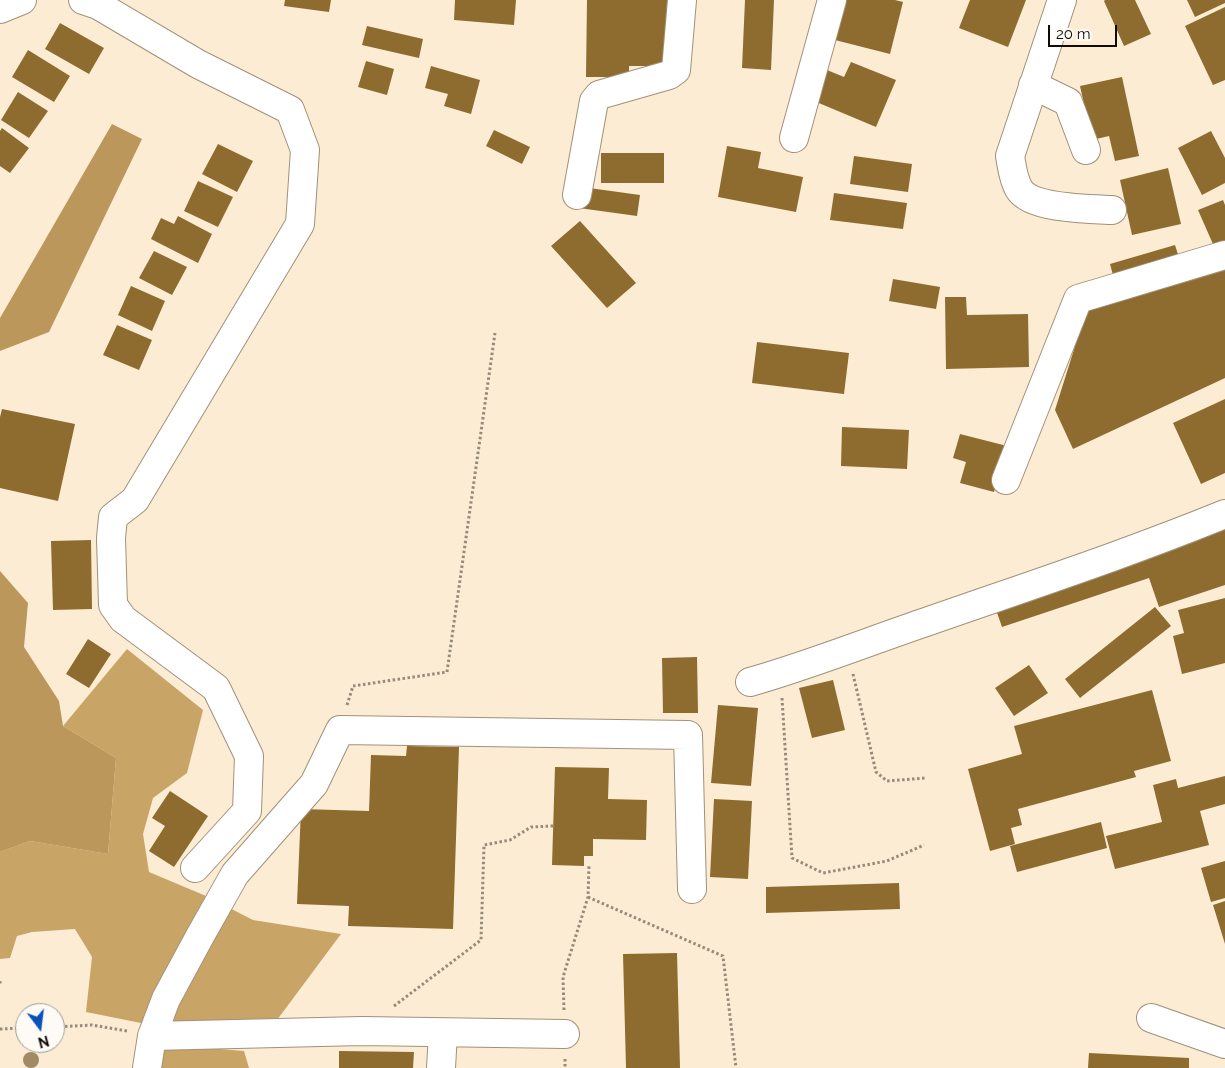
<!DOCTYPE html>
<html>
<head>
<meta charset="utf-8">
<style>
	body { margin:0 }
	#map { position:relative; width:1225px; height:1068px; overflow:hidden; background:#fcecd3; font-family:Raleway,sans-serif }
	canvas { display:block }
	.north { position:absolute; left:15px; top:1003px; width:50px; height:50px; box-sizing:border-box; background:#fefbf6; border:1px solid #9e9b95; border-radius:50%; rotate:165deg; font-size:14px; font-weight:700; line-height:20px; text-align:center; color:#0f0a04 }
	.north::after { content:''; display:block; margin:auto; width:18px; height:22px; background:#0852bc; clip-path:polygon(50% 0,100% 100%,50% 72%,0 100%) }
	.scale { position:absolute; left:1048px; top:25px; width:69px; height:22px; box-sizing:border-box; border:2px solid #0f0a04; border-top:0; padding-left:6px; font-size:15px; line-height:18px; white-space:nowrap; color:#0f0a04; -webkit-text-stroke:4px #fefbf6; paint-order:stroke }
</style>
</head>
<body>
<div id="map">
<canvas width="1225" height="1068"></canvas>
<div class="north">N</div>
<div class="scale">20 m</div>
</div>
<script>
const context = document.querySelector('canvas').getContext('2d');
context.lineJoin = 'round';
function fillPath(path, color) {
  context.fillStyle = color;
  context.fill(path, 'evenodd');
}
function trace(path, color, width, dash) {
  context.strokeStyle = color;
  context.lineWidth = width;
  context.lineCap = dash ? 'butt' : 'round';
  context.setLineDash(dash || []);
  context.stroke(path);
}
fillPath(new Path2D(`
	M127,649L203,710L187,773L153,798L143,834L149,872L206,896L253,920L341,934L274,1024L141,1023L86,1012L92,957L75,929L32,932L17,936L10,958L0,959V852L30,841L108,854L116,758L63,726Z
	M157,1044L244,1051L249,1068H153Z`), '#c8a467');
fillPath(new Path2D(`
	M112,124L142,139L49,332L0,351V318Z
	M0,571L28,603L24,647L59,701L63,726L116,758L108,854L30,841L0,852Z`), '#bb975b');
fillPath(new Path2D(`
	M285,0H331L329,12L284,6Z
	M455,0H516L514,25L454,20Z
	M587,0H667L666,66H629V77H586Z
	M745,0H774L771,70L742,68Z
	M841,0H895L903,2L890,54L831,39Z
	M970,0H1026L1008,47L959,28Z
	M1105,0H1135L1151,34L1124,46L1104,1Z
	M1187,0H1225V3L1195,17Z
	M1225,7V80L1213,85L1185,26Z
	M60,23L104,48L89,74L45,49Z
	M367,26L423,39L419,58L362,45Z
	M28,50L70,76L54,102L12,77Z
	M366,61L394,69L387,95L358,87Z
	M851,62L896,80L876,127L814,101L827,70L844,77Z
	M431,66L480,80L471,114L444,106L448,94L425,88Z
	M1122,77L1139,156L1115,161L1109,136L1092,140L1080,86Z
	M18,92L48,111L29,138L1,120Z
	M2,128L29,148L10,173L0,166V131Z
	M494,130L530,147L522,164L486,146Z
	M1211,131L1225,158V183L1202,195L1178,148Z
	M218,144L253,161L237,192L202,174Z
	M727,146L761,152L758,168L803,177L796,212L718,197Z
	M601,153H664V183H601Z
	M854,156L912,164L908,192L850,184Z
	M1168,168L1181,224L1132,235L1120,180Z
	M198,181L233,197L218,227L184,211Z
	M582,187L640,195L637,216L579,208Z
	M834,193L907,203L903,229L830,220Z
	M1223,200L1225,205V247L1216,251L1198,210Z
	M178,216L212,234L198,263L151,239L161,218L174,224Z
	M580,221L636,283L607,308L551,246Z
	M1175,245L1182,267L1116,286L1110,264Z
	M154,251L187,267L172,295L139,278Z
	M1225,263V378L1073,449L1055,410L1087,308Z
	M893,279L940,287L936,309L889,301Z
	M131,286L165,301L152,331L118,315Z
	M945,297H966L967,315L1028,314L1029,367L946,369Z
	M117,325L152,340L139,370L103,355Z
	M757,342L849,353L844,394L752,383Z
	M1225,399V473L1201,484L1173,423Z
	M2,409L75,424L58,501L0,488V417Z
	M842,427L909,430L907,469L841,466Z
	M960,434L1007,446L994,492L960,483L966,462L953,458Z
	M1225,526V585L1159,607L1149,578L1002,627L994,604Z
	M91,540L92,609L53,610L51,541Z
	M1225,598V663L1182,674L1173,636L1184,633L1178,610Z
	M1155,607L1171,626L1080,698L1065,679Z
	M88,639L111,654L89,688L66,674Z
	M697,657L698,713H663L662,658Z
	M1029,665L1048,693L1014,716L995,688Z
	M833,680L845,730L812,738L799,688Z
	M1152,690L1171,761L1134,771L1136,777L1018,809L1022,825L1011,828L1015,844L990,851L968,769L1022,754L1014,726Z
	M718,705L758,708L751,786L711,783Z
	M407,746L459,747L453,929L348,926L349,906L297,904L301,809L369,811L371,755L406,756Z
	M555,767L609,768L608,799L647,800L646,840L593,839V856H584V866L552,865Z
	M1225,776V804L1200,811L1209,845L1115,869L1106,836L1162,822L1153,785L1176,779L1178,788Z
	M170,791L208,816L174,867L149,851L165,826L152,818Z
	M714,799L752,801L748,879L710,877Z
	M1101,822L1107,848L1017,872L1010,846Z
	M1225,861V898L1211,902L1201,868Z
	M899,883L900,909L766,913V887Z
	M1225,901V944L1213,905Z
	M677,953L680,1068H626L623,954Z
	M339,1051L414,1052L413,1068H339Z
	M1089,1053L1189,1058V1068H1088Z`), '#8e6c2f');
const minor = new Path2D(`
	M83,0L98,5L198,64L290,110L305,150L300,224L135,500L113,517L111,538L113,605L123,619L216,688L249,756L247,811L195,868
	M1062,0L1010,156C1012,167 1013,179 1019,189C1031,209 1091,209 1112,210
	M0,9L22,0
	M1033,85L1068,102L1086,150
	M794,138L832,0
	M577,195L594,101L599,95L669,75L676,70L682,0
	M1006,480L1078,299L1225,255
	M750,682C810,665 867,642 926,622C1026,587 1127,554 1225,514
	M1151,1018L1225,1044
	M152,1036L362,1031L565,1034
	M147,1068L152,1036L166,999L200,936L235,874L314,784L340,730L688,735L692,889
	M441,1068L443,1033`);
trace(minor, '#a0917a', 30);
trace(new Path2D(`
	M853,674L876,772L887,781L926,778
	M782,698L792,858L823,873L887,861L924,845
	M347,705L353,686L447,672L495,333
	M588,897L723,956L736,1068
	M0,981V986
	M394,1006L481,940L484,845L510,840L531,827L553,826
	M564,1010L563,977L588,897L589,865
	M55,1027L92,1025L127,1031
	M0,1029L25,1028
	M565,1059V1068`), '#968a7a', 3, [2.5, 2.5]);
trace(minor, '#fff', 28);
context.fillStyle = '#a08b64';
for (const [x, y] of [
	[31,1060]
]) {
  context.beginPath();
  context.arc(x, y, 8, 0, 2 * Math.PI);
  context.fill();
}
</script>
</body>
</html>
